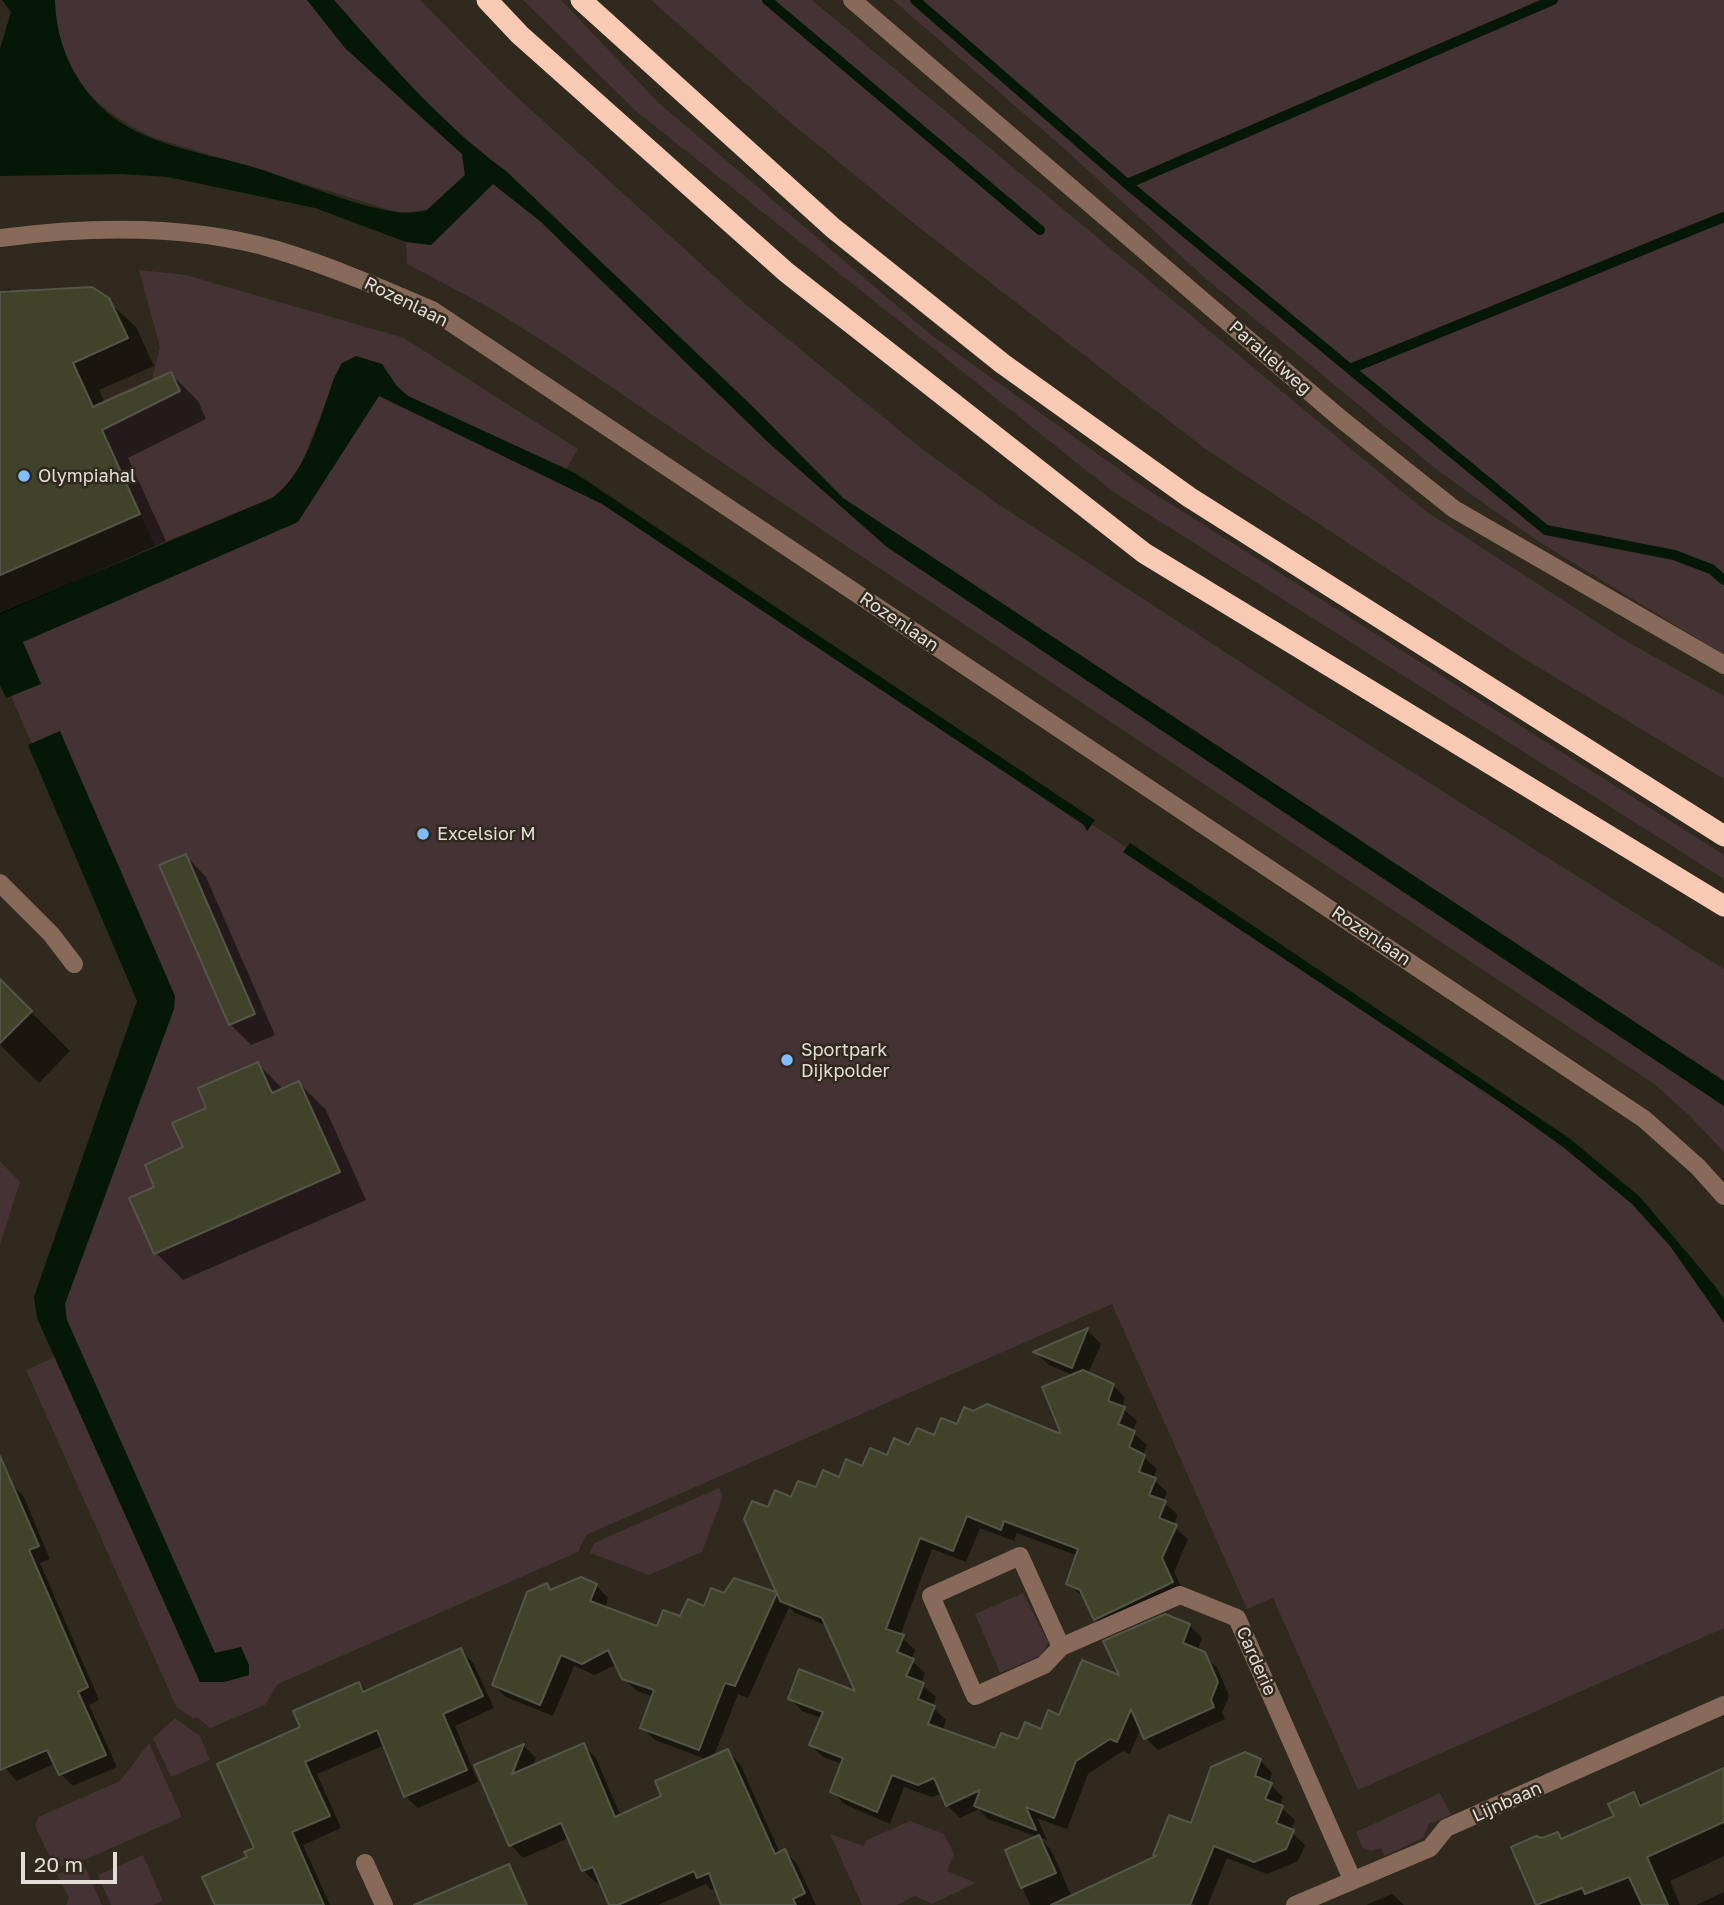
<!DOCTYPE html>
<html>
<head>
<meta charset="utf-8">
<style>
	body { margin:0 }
	#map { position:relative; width:1724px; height:1905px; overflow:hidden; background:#30291d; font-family:"Golos Text",sans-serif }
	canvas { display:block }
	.scale { position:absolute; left:21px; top:1852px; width:96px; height:32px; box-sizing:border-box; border:4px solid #e2ddd6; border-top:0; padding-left:9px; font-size:21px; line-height:24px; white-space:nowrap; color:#e2ddd6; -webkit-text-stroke:5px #30291d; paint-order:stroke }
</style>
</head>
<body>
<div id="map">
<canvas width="1724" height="1905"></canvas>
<div class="scale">20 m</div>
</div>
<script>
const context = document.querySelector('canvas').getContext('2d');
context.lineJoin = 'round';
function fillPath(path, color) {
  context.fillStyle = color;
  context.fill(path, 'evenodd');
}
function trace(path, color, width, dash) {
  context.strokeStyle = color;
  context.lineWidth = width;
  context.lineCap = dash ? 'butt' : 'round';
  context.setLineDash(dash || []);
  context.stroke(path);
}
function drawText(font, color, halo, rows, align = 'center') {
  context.font = font + ' "Golos Text",sans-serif';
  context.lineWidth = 5;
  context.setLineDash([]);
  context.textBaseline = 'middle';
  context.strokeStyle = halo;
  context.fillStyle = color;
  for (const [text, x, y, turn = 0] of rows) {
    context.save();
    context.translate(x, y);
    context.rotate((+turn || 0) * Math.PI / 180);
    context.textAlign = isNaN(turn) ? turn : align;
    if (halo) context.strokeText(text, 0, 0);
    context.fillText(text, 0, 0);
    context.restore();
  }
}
fillPath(new Path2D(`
	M55,0H307L345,48L462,154L465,175L427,210L400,213L155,138C94,111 56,69 55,0Z
	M334,0H420L506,87L744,303L921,448L998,504L1303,703L1724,969V1081L843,498L753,407L506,171C441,124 387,60 334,0Z
	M523,0H561L659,103L930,334L1144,487L1724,855V879L1112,491L636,111Z
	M651,0H812L1427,512L1626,641L1724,696V779L1518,655L1204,448L912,222L779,113Z
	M893,0H1724V655L1536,540L1441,473L1204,277L1068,152Z
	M493,184L540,221L769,443L887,547L1724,1106V1152L1689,1115L1653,1083L837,540L555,349L492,309L407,264L406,242L431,245Z
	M139,270L186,275L404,338L578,449L566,470L408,396L396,385L382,364L342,363L298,472L287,487L272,498L155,546L90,406L152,379L160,347Z
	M372,383L598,495L1523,1112L1644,1208L1724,1310V1628L1358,1790L1273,1598L1247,1609L1112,1304L586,1535L578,1552L278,1684L265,1705L210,1728L197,1717L193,1719L176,1706L26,1370L55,1357L200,1682H224L249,1675L212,1667L49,1303L146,1007L11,696L0,632L293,509Z
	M0,1161L20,1182L0,1245Z
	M719,1488L723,1496L702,1552L649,1575L590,1553L594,1543Z
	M1023,1593L1048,1642L1042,1655L1000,1673L975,1614Z
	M175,1718L200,1736L210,1760L171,1777L153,1738Z
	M149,1743L182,1817L89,1858L55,1868L35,1826L38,1817L120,1781Z
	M1440,1793L1451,1815L1429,1824L1423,1838L1384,1856L1381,1848L1371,1851L1363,1848L1356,1832Z
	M910,1821L944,1834L954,1854L947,1871L976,1883L932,1904L915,1896L897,1905H862L830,1834L864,1846L867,1840Z
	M143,1855L163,1901L153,1905H111L98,1875Z
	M84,1865L102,1905H66L69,1898L57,1874Z`), '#453234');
fillPath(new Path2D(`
	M2,0H55C56,40 71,77 100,106C141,147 210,153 263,170C304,184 347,203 390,211C403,214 415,213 427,210L465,175L462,154L345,48L307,0H334C387,60 441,124 506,171L753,407L843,498L1724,1081V1106L887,547L769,443L540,221L493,184L431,245L406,242L315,208L168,177L121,174L0,176V49L11,12Z
	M356,356L382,364L396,385L408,396L575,473L1095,820L1087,831L1084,825L602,504L379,396L298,522L23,642L41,684L6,698L0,685V613L272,498C309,471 319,417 335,376L342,363Z
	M60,731L175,996L174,1009L65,1304L67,1320L215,1653L241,1647L249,1665V1675L224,1682H200L37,1318L34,1297L137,1001L28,745Z
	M1130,843L1569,1138L1640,1197L1715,1286L1724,1300V1323L1670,1246L1632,1204L1563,1147L1503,1104L1123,852Z`), '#051808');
fillPath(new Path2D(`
	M9,289L13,293L96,290L136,327L154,366L99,390L105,403L171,374L198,401L206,419L128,458L166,541L0,615V293Z
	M186,856L206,877L275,1035L251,1045L230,1024Z
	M0,981L70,1051L39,1083L0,1045Z
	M258,1064L284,1090L299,1083L326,1110L366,1200L183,1280L156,1253L157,1188L186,1148Z
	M1088,1331L1101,1344L1088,1374L1113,1385L1125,1398L1122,1408L1137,1421L1132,1432L1147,1445L1143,1456L1157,1469L1153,1479L1167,1492L1163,1502L1178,1515L1173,1526L1188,1539L1174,1572L1185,1595L1108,1632L1095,1619L1086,1599L1068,1584L1078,1556L1017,1533L1014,1541L980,1528L966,1562L932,1549L900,1636L915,1650L911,1660L925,1673L921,1684L936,1697L932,1707L946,1720L942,1731L996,1750L1043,1731L1122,1678L1189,1625L1202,1638L1197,1651L1217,1667L1229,1696L1222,1713L1225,1719L1158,1750L1146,1738L1141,1727L1130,1754L1123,1751L1088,1774L1067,1829L1037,1818L1047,1840L1039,1837L1051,1850L1072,1897L1158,1857L1260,1760L1272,1773L1269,1783L1283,1797L1280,1807L1295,1820L1290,1831L1305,1845L1298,1861L1267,1874L1227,1858L1208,1905H1196L1163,1892L1169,1905H1030L1007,1850L1038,1837L988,1819L979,1809L960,1818L947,1805L942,1793L932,1797L904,1787L890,1824L844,1804L832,1791L843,1764L823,1757L811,1745L822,1718L802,1711L790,1698L858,1695L828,1626L795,1613L789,1607L748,1698L738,1694L713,1758L728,1751L740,1764L780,1853L785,1851L797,1864L816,1905H723L716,1888L711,1890L706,1884L658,1905H611L601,1881L596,1883L583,1870L569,1838L523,1858L511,1845L476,1766L524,1746L536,1758L532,1767L583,1745L596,1758L621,1817L663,1796L708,1760L655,1740L642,1727L654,1697L637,1691L623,1678L617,1664L595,1675L574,1666L553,1716L506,1697L494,1685L547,1585L553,1591L596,1585L608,1598L605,1608L658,1629L725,1596L735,1580L780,1595L769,1510L958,1427L1064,1437L1075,1376L1049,1365L1036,1353ZM1121,1413H1125L1116,1433L1113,1431ZM513,1766H517L510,1782Z
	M0,1476L23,1495L50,1559L40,1563L99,1700L89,1705L117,1767L73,1786L61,1774L56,1763L16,1781L0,1760Z
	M461,1651L473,1663L494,1708L455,1726L478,1782L418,1808L405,1796L385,1745L317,1774L341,1828L303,1845L330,1905H216L256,1849L302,1728L359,1684L367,1692Z
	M1724,1770V1856L1670,1881L1680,1905H1538L1513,1848L1557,1834L1563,1840L1616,1817L1634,1794L1645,1806Z
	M1724,1892V1905H1696Z
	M1392,1894L1404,1905H1366Z`), '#0007');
trace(new Path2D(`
	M767,0L1040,230
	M915,0L1127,184
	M1553,0L1127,184L1350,369L1724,217
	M1350,369L1546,530L1674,555L1711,569L1724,580`), '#051808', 10);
const building = new Path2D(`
	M92,287L109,298L128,338L73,363L93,407L171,372L180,391L102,430L140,514L0,575V292Z
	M186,854L255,1014L229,1025L159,865Z
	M0,979L32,1011L0,1043Z
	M258,1062L272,1093L299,1081L340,1172L154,1254L129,1198L154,1187L145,1165L183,1147L172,1123L206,1108L198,1088Z
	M1088,1328L1072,1368L1033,1352Z
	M1083,1370L1114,1384L1108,1401L1125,1407L1118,1424L1135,1431L1129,1447L1145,1455L1139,1472L1156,1478L1149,1495L1166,1501L1159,1518L1177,1525L1162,1558L1173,1582L1094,1620L1080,1590L1066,1584L1078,1549L1004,1521L1001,1530L967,1516L953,1551L920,1538L886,1629L904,1635L897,1652L914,1659L906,1676L924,1683L918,1699L935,1706L928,1724L995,1748L1001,1733L1018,1739L1025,1722L1041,1729L1048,1710L1059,1715L1082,1660L1119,1675L1103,1641L1165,1614L1190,1624L1183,1643L1205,1652L1218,1682L1211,1700L1214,1707L1144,1739L1131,1709L1117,1742L1110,1739L1076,1761L1054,1818L1026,1807L1036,1830L974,1806L980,1790L946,1806L934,1778L918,1785L892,1775L877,1812L830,1792L843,1758L809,1745L823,1712L788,1699L799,1669L855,1691L822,1618L780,1601L777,1593L735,1686L725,1683L699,1750L640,1728L654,1690L622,1679L608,1650L582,1664L561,1655L540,1705L492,1685L527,1592L547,1583L550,1590L581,1577L597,1584L590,1601L657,1626L663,1610L680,1616L688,1599L704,1606L711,1588L724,1593L734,1578L776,1592L744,1519L752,1501L768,1507L775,1490L791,1497L798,1481L816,1487L823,1470L839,1477L846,1459L862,1466L870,1448L887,1455L894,1438L909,1445L917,1428L934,1435L941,1418L957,1424L964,1407L973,1411L987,1404L1061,1434L1042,1387Z
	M0,1456L39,1546L29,1550L88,1687L78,1692L106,1755L59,1775L47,1750L0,1770Z
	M461,1648L483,1696L443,1714L467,1770L404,1797L377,1730L305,1762L330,1816L292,1832L324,1905H215L202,1877L247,1857L244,1852L254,1848L217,1764L300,1727L293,1711L359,1682L363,1692Z
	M584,1743L615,1817L661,1796L655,1781L728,1749L775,1854L785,1849L805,1893L793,1899L796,1905H721L709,1873L697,1878L694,1871L618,1905H609L593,1867L582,1871L561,1823L509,1846L474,1765L524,1744L512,1774Z
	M1245,1752L1261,1759L1255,1776L1272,1783L1265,1799L1283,1806L1276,1823L1294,1830L1286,1849L1254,1862L1214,1846L1190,1905H1051L1156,1856L1153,1855L1169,1815L1191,1823L1211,1767Z
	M1724,1768V1822L1647,1857L1668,1905H1642L1629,1877L1585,1894L1582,1888L1536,1905L1511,1847L1536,1836L1542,1838L1558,1832L1561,1839L1614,1816L1608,1804L1634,1792L1640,1806Z
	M1039,1835L1056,1873L1021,1888L1005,1850Z
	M509,1864L527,1905H414L486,1874Z`);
fillPath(building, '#40432a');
trace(building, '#535647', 2);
trace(new Path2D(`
	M852,0L1341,419L1454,509L1724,665
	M0,238C91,226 188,224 277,250C330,266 381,288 432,310L1644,1119L1698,1167L1724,1196
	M0,883L51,934L74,964
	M1061,1647L1020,1556L931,1596L975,1696L1044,1665L1061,1647L1180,1595L1237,1618L1352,1879
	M365,1863L384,1905
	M1295,1905L1430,1848L1446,1828L1724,1705`), '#886a5b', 18);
trace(new Path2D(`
	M487,0L520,35L786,272L1144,553L1724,906
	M581,0L833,228L1003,364L1189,497L1724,836`), '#f8cab4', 21);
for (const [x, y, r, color] of [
	[24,476,7,"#81bdfa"],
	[423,834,7,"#81bdfa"],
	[787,1060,7,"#81bdfa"]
]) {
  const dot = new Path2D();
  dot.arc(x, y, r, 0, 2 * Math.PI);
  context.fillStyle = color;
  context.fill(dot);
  trace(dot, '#30291d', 2.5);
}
drawText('18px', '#e2ddd6', '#30291d', [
	["Rozenlaan",406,302,26],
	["Parallelweg",1270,358,41],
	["Rozenlaan",899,622,34],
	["Rozenlaan",1371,936,34],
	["Carderie",1256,1661,66],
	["Lijnbaan",1507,1802,-24]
]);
drawText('18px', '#e2ddd6', '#30291d', [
	["Olympiahal",38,476],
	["Excelsior M",437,834],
	["Sportpark",801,1050],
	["Dijkpolder",801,1071]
], 'left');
</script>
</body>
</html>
